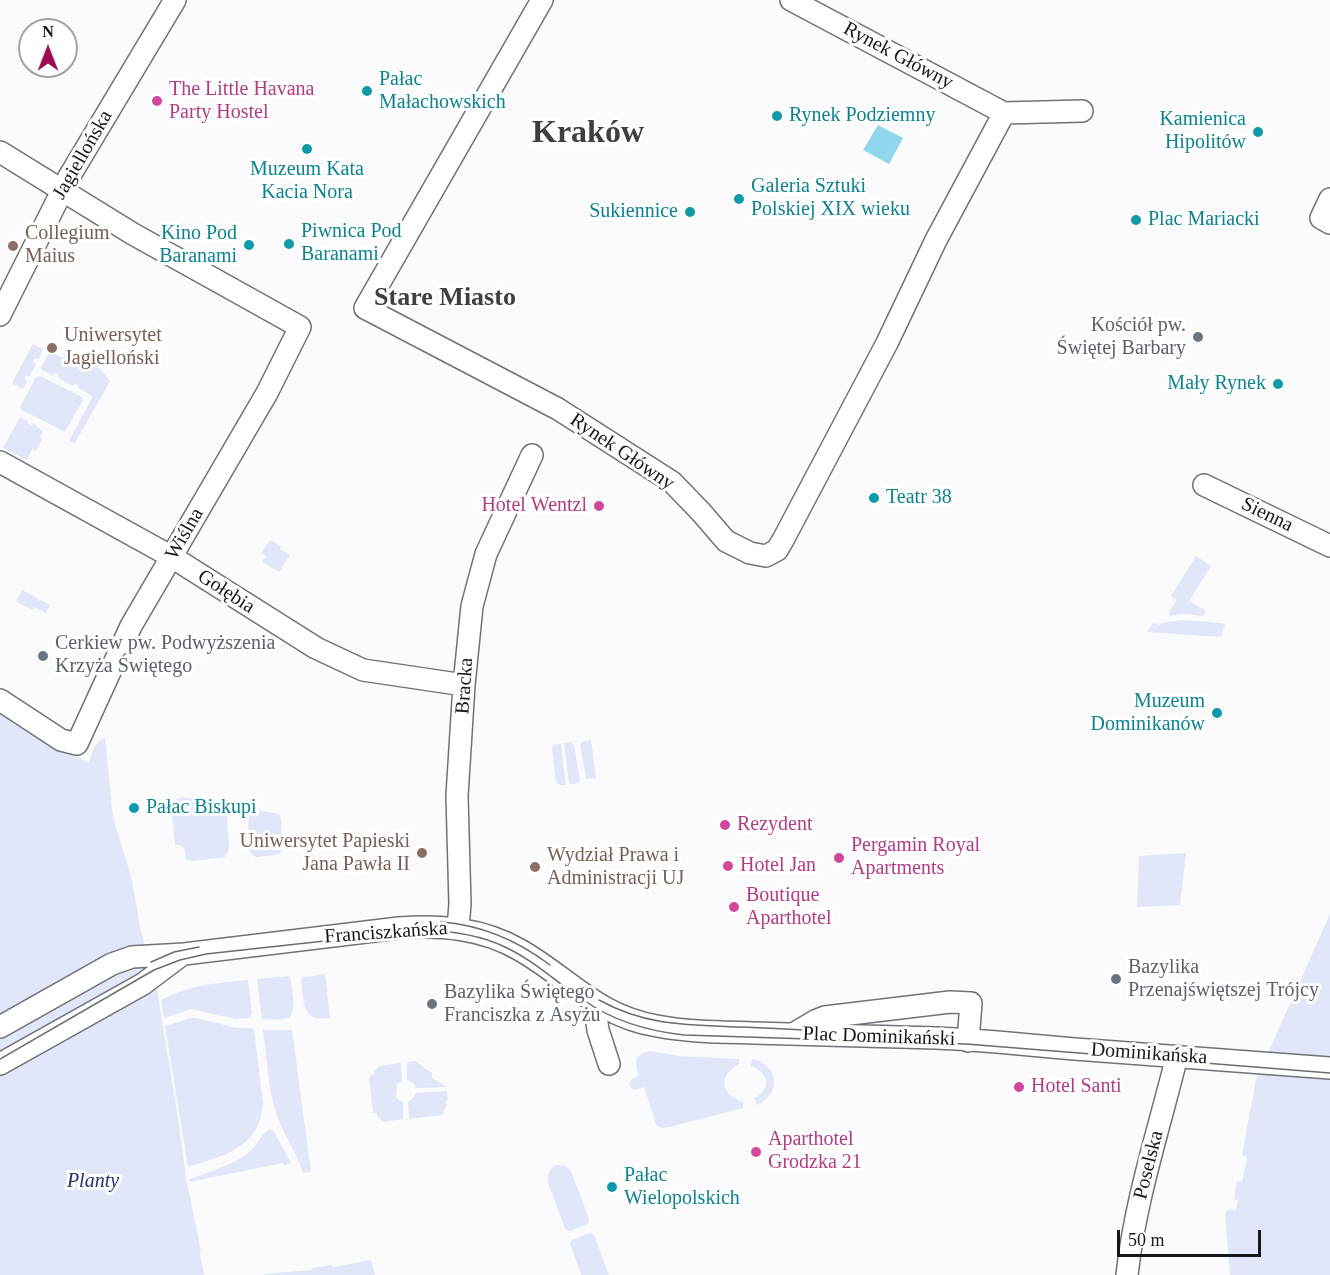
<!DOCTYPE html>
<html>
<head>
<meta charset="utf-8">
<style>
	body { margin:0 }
	#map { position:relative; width:1330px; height:1275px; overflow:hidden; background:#fbfbfe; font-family:Georgia,serif }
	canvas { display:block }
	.north { position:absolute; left:18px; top:18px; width:60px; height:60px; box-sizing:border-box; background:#fff; border:2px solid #a3a3a4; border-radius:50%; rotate:0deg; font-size:16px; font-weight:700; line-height:24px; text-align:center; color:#18181b }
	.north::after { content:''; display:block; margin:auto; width:21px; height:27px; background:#9f0d55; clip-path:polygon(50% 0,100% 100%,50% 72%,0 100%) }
	.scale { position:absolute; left:1117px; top:1230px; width:144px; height:27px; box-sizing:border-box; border:3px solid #18181b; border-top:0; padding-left:8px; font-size:18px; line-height:21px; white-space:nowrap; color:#18181b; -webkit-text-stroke:4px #fff; paint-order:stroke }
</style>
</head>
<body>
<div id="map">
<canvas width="1330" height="1275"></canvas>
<div class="north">N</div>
<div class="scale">50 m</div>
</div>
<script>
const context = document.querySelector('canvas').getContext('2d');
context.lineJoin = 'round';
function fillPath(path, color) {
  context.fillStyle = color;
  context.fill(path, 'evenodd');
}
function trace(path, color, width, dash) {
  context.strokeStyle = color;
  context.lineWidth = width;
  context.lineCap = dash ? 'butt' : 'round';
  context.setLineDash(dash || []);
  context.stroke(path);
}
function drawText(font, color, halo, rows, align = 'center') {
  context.font = font + ' Georgia,serif';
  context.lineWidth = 6;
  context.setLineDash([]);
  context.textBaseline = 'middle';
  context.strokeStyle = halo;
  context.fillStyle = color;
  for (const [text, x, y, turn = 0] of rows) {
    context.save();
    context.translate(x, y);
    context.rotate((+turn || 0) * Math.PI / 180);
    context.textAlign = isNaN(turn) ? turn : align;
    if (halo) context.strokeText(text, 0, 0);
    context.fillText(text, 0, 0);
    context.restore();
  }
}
fillPath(new Path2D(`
	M33,344L43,349L39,359L35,358L33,362L36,364L29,377L26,376L24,379L27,381L23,389L12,383Z
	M67,350L93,361L110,381L75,443L69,441L92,398L91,395L78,388L79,386L75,383L73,386L58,378L59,376L55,373L53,376L42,370L41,368L49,352L63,358Z
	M40,376L82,397L83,400L65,432L22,410L20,407L36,377Z
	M20,417L28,421L27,423L32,426L33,423L43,432L40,437L42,439L36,451L32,449L27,460L3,448Z
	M270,540L281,546L280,549L290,555L279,572L262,562L266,556L261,553Z
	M1196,556L1211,566L1189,601L1206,611L1203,616L1183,614L1170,616L1169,612L1177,600L1171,596Z
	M22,590L39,599L38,600L40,601L41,600L50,605L46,613L34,607L33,610L16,602Z
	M1181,620L1221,623L1225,624L1221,637L1147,632L1154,622L1159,626L1161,623Z
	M0,711L63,753L65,751L89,763C92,753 94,742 105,738L113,818L131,876L141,932L156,984L177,1111L187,1183L201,1251L200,1254L204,1275H0Z
	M591,740L596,778L586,779L580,744L584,741Z
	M571,742L574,745L580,781L575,784H569L564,743Z
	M561,744L566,785H560L556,782L552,747L555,745Z
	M181,797L218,803L223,806L227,817L229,849L225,857L194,861L185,859C187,853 184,848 180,845H175L171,805L177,799Z
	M252,810H256L279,814L281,818L282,850L280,853L276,855L256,857L251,854L249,849L248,817Z
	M1186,853L1180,905L1137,907L1139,856Z
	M1330,914V1275H1230L1225,1214L1228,1209L1236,1210L1238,1201L1234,1199L1237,1181L1242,1182L1247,1157L1242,1155L1256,1080Z
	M325,974L330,1018C325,1018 319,1019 315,1018C301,1013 303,990 301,978Z
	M290,976C291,986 299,1014 287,1018C280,1021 269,1019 262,1019L257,979Z
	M248,980L252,1014L248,1018L236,1019L191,1009L164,1018L161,1000C191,985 215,983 248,980Z
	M189,1018H196L237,1028H252L254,1030L263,1103C259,1149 225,1155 188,1167L165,1026L179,1022Z
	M263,1030H292L311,1172L303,1173C297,1153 285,1137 278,1118C268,1094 267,1056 263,1030Z
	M651,1051L678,1056L739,1059V1064C718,1075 720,1095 743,1102V1108L670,1127C664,1128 660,1129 656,1124L644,1087L635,1090C623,1085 632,1078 639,1076C634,1062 634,1054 651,1051Z
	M752,1059C779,1064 782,1095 757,1105L754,1098C772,1090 769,1072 751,1066Z
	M415,1061L423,1066L424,1069H426L432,1073V1078L447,1087L416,1088L413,1083L407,1080V1062Z
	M401,1063L402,1080L396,1085L397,1086L396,1098L403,1102V1119L384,1122L377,1116V1113H373L369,1078L371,1075L374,1074V1072L379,1066Z
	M447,1091L448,1100L446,1101L445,1103L447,1104L442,1115L409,1119L408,1102L413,1098L416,1093Z
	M270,1129L274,1132L291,1163L284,1165L283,1163L189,1182L188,1180C207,1172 230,1166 247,1154C256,1147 262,1133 270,1129Z
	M556,1165L566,1166L571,1171L589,1219L588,1224L570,1231L565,1229L548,1182C547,1174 549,1169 556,1165Z
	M589,1233L594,1235L609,1275H581L570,1243L572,1240Z
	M371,1260L375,1275H264V1274L312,1270V1268L332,1265L333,1267Z`), '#e1e6f8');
fillPath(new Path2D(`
	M878,125L903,138L889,164L863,150Z`), '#91d6ed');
const minor = new Path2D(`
	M542,0L365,308L558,409L672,482L701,512L726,541L750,553L766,556L777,550L783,540L887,343L936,240L1004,113L791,0
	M1004,113L1082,111
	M0,152L133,234L300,327L267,393L131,626L77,744L61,740L0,700
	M1330,199L1321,218L1330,223
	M0,315L69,177L175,0
	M0,462L172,557L316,648L363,670L464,685
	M1204,485L1330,546
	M458,928L460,904L457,796L464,685L472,606L486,554L532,455
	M594,1002L598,1030L609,1064
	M0,1027L112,964L132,957L184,954L399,928C441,925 482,928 520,950C569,978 597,1016 657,1026C689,1032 721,1032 753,1033C814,1035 875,1036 936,1038C983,1040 1029,1045 1075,1049C1160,1055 1245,1061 1330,1068
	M793,1034L815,1021L825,1017L950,1002L971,1003L968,1041
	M0,1064L143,984L183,954
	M1127,1275C1135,1201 1159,1129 1177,1056`);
trace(minor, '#717278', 24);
trace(minor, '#fff', 21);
trace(new Path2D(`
	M441,922C482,925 517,940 550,965
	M151,962L174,952L199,947
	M599,1000C646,1026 687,1025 739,1027C770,1028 800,1030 831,1031
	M0,1059L154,970L180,960L206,954L425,930C453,931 480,935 505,947C535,961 558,984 585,1001C615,1022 648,1031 684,1035L966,1044L1330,1073`), '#6c6c6f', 1.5);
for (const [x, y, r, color] of [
	[367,91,6,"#0f9aa8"],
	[157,101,6,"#d1479c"],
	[777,116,6,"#0f9aa8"],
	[1258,132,6,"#0f9aa8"],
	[307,149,6,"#0f9aa8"],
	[739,199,6,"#0f9aa8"],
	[690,212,6,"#0f9aa8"],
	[1136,220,6,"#0f9aa8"],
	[289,244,6,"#0f9aa8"],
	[249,245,6,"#0f9aa8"],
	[13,246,6,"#8d6e63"],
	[1198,337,6,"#6b7280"],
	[52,348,6,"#8d6e63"],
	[1278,384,6,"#0f9aa8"],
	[874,498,6,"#0f9aa8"],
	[599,506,6,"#d1479c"],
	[43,656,6,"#6b7280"],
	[1217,713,6,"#0f9aa8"],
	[134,808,6,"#0f9aa8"],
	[725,825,6,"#d1479c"],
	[422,853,6,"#8d6e63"],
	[839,858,6,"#d1479c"],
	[728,866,6,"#d1479c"],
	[535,867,6,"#8d6e63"],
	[734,907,6,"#d1479c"],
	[1116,979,6,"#6b7280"],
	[432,1004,6,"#6b7280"],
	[1019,1087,6,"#d1479c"],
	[756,1152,6,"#d1479c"],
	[612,1187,6,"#0f9aa8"]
]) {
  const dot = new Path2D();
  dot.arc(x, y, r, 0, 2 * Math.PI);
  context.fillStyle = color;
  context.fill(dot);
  trace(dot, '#fff', 2);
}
drawText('20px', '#18181b', '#fff', [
	["Rynek Główny",898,56,28],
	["Jagiellońska",83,155,-60],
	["Rynek Główny",622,452,34],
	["Sienna",1267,515,26],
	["Wiślna",185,534,-60],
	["Gołębia",226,592,33],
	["Bracka",465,686,-86],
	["Franciszkańska",386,933,-4],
	["Plac Dominikański",879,1037,2],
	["Dominikańska",1149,1054,4],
	["Poselska",1149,1165,-76]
]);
drawText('20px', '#0d838f', '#fff', [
	["Pałac",379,80],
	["Małachowskich",379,103],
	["Rynek Podziemny",789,116],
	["Kamienica",1246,120,"right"],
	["Hipolitów",1246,143,"right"],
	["Muzeum Kata",307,170,"center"],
	["Kacia Nora",307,193,"center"],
	["Galeria Sztuki",751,187],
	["Polskiej XIX wieku",751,210],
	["Sukiennice",678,212,"right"],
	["Plac Mariacki",1148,220],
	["Piwnica Pod",301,232],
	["Baranami",301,255],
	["Kino Pod",237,234,"right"],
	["Baranami",237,257,"right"],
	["Mały Rynek",1266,384,"right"],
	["Teatr 38",886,498],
	["Muzeum",1205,702,"right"],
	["Dominikanów",1205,725,"right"],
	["Pałac Biskupi",146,808],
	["Pałac",624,1176],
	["Wielopolskich",624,1199]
], 'left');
drawText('20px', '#b23c85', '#fff', [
	["The Little Havana",169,90],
	["Party Hostel",169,113],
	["Hotel Wentzl",587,506,"right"],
	["Rezydent",737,825],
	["Pergamin Royal",851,846],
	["Apartments",851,869],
	["Hotel Jan",740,866],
	["Boutique",746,896],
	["Aparthotel",746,919],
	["Hotel Santi",1031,1087],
	["Aparthotel",768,1140],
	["Grodzka 21",768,1163]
], 'left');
drawText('20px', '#785e54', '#fff', [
	["Collegium",25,234],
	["Maius",25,257],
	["Uniwersytet",64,336],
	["Jagielloński",64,359],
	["Uniwersytet Papieski",410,842,"right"],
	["Jana Pawła II",410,865,"right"],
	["Wydział Prawa i",547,856],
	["Administracji UJ",547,879]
], 'left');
drawText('20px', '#5b616d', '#fff', [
	["Kościół pw.",1186,326,"right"],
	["Świętej Barbary",1186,349,"right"],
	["Cerkiew pw. Podwyższenia",55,644],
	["Krzyża Świętego",55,667],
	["Bazylika",1128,968],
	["Przenajświętszej Trójcy",1128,991],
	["Bazylika Świętego",444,993],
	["Franciszka z Asyżu",444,1016]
], 'left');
drawText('italic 20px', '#28306e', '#fff', [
	["Planty",93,1182]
]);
drawText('bold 26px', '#3d3f44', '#fff', [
	["Stare Miasto",445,298]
]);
drawText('bold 32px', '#3d3f44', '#fff', [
	["Kraków",588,134]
]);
</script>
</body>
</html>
